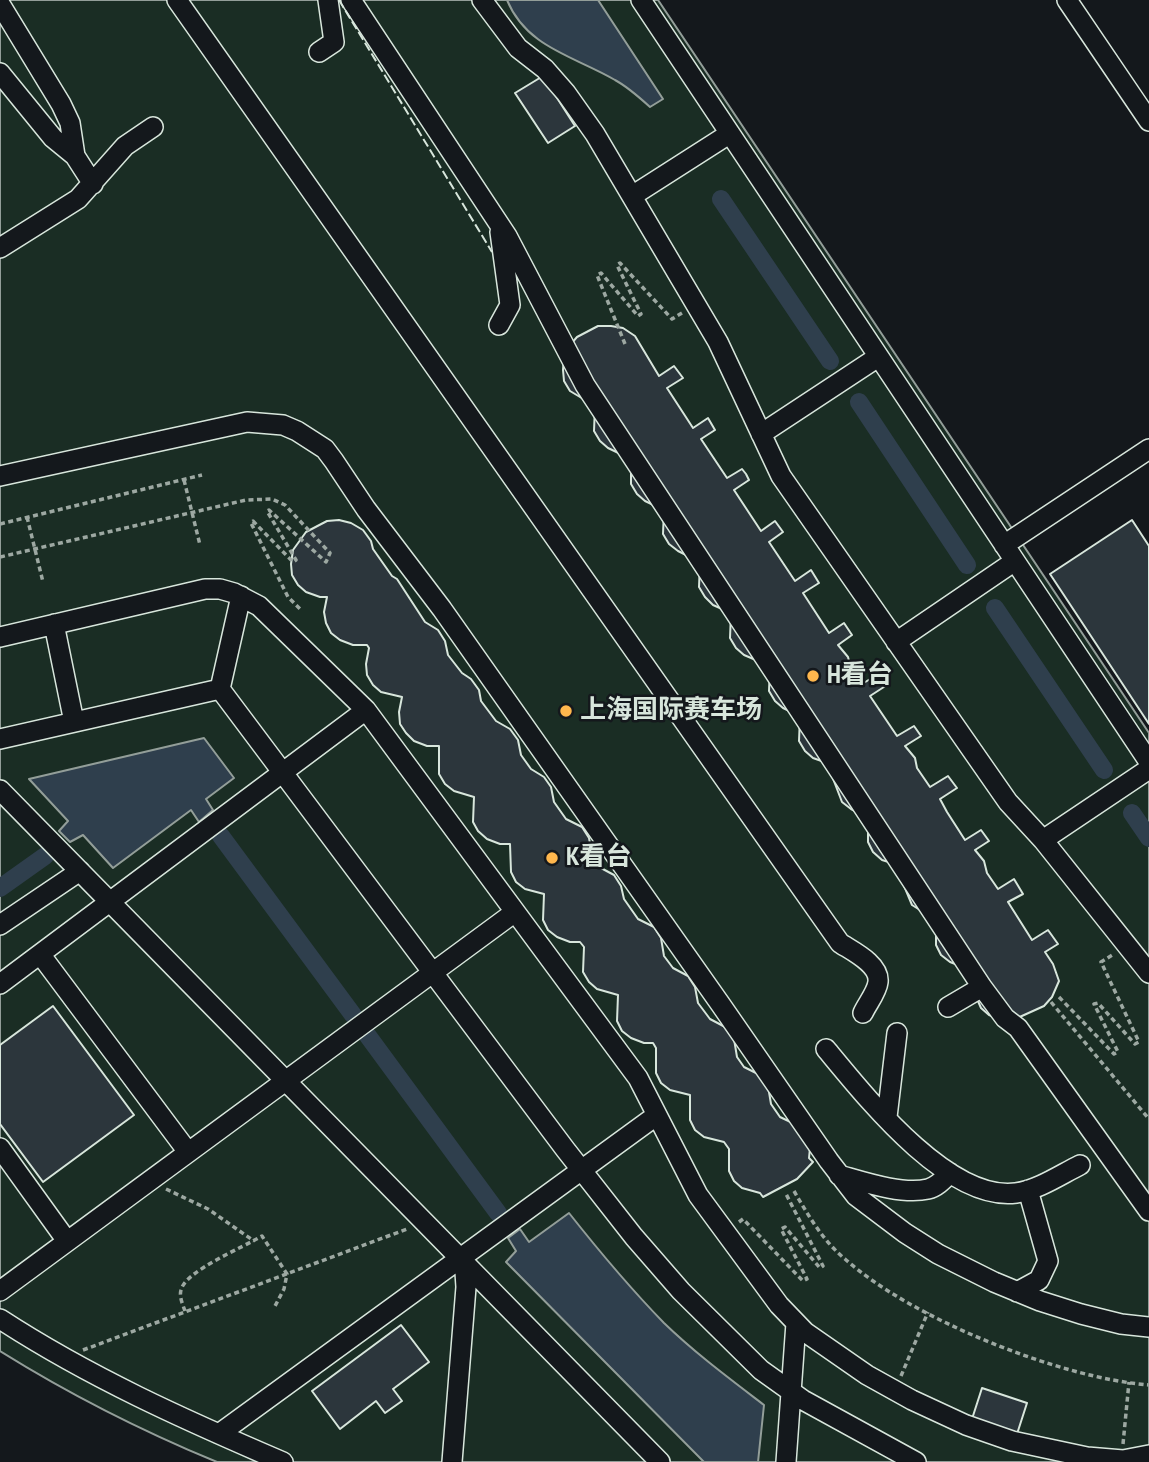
<!DOCTYPE html>
<html>
<head>
<meta charset="utf-8">
<style>
	body { margin:0 }
	canvas { display:block; background:#14181c }
</style>
</head>
<body>
<canvas width="1149" height="1462"></canvas>
<script>
const context = document.querySelector('canvas').getContext('2d');
context.lineJoin = 'round';
function fillPath(path, color) {
  context.fillStyle = color;
  context.fill(path, 'evenodd');
}
function trace(path, color, width, dash) {
  context.strokeStyle = color;
  context.lineWidth = width;
  context.lineCap = dash ? 'butt' : 'round';
  context.setLineDash(dash || []);
  context.stroke(path);
}
function drawText(font, color, halo, rows, align = 'center') {
  context.font = font + ' "PT Sans Narrow","Noto Sans SC",sans-serif';
  context.lineWidth = 5;
  context.setLineDash([]);
  context.textBaseline = 'middle';
  context.strokeStyle = halo;
  context.fillStyle = color;
  for (const [text, x, y, turn = 0] of rows) {
    context.save();
    context.translate(x, y);
    context.rotate((+turn || 0) * Math.PI / 180);
    context.textAlign = isNaN(turn) ? turn : align;
    if (halo) context.strokeText(text, 0, 0);
    context.fillText(text, 0, 0);
    context.restore();
  }
}
const green = new Path2D(`
	M0,0H658L1149,733V1462H217C142,1431 69,1394 0,1351Z`);
fillPath(green, '#1a2d24');
trace(green, '#939e99', 2);
const water = new Path2D(`
	M507,0H598L663,99L650,107C639,97 628,87 615,80C574,56 527,48 507,0Z
	M204,738L234,778L206,799L213,810L199,822L191,810L113,868L83,835L70,842L59,831L68,821L29,779Z
	M569,1213C599,1251 630,1288 664,1323C695,1353 730,1379 764,1405L758,1462H704L506,1262L516,1251L508,1238L520,1229L529,1242Z`);
fillPath(water, '#2f3f4d');
trace(water, '#939e99', 2);
trace(new Path2D(`
	M721,199L830,361
	M859,402L967,565
	M995,608L1104,770
	M1132,813L1149,838
	M221,836L353,1015
	M0,888L45,856
	M368,1036L498,1213`), '#2f3f4d', 18);
const building = new Path2D(`
	M543,76L575,126L548,143L515,93Z
	M598,326H611L623,328L635,336L659,376L674,366L683,378L667,388L693,428L708,418L715,430L701,439L727,478L742,469L746,474L749,480L734,490L761,531L775,521L783,532L769,542L795,581L811,570L819,583L803,593L829,633L844,623L852,635L838,645L848,657L850,665L862,684L880,673L887,685L870,696L897,736L914,726L921,736L905,746L915,758L917,768L930,787L948,776L957,788L940,799L947,812L965,840L981,830L989,841L975,850L984,861L987,873L998,889L1014,879L1023,894L1008,902L1032,940L1048,930L1058,944L1045,952L1053,964L1059,981L1052,997L1044,1006L1013,1020H1002L989,1015L981,1008L963,967L950,962L941,955L936,945V920L912,905L895,864L882,860L873,852L868,842V818L851,809L842,802L827,763L813,758L805,751L799,741L800,716L783,708L775,701L769,691L770,666L744,655L736,648L730,638L731,613L713,605L705,597L699,587L700,562L678,551L669,544L663,534L664,510L645,501L637,494L631,484V459L608,448L600,441L594,431L595,406L570,391L564,381L563,370L564,356L571,344L577,337Z
	M339,520L351,523L363,530L371,541L373,549L392,576L397,579L425,622L438,630L445,641L448,655L462,673L471,679L479,690L481,701L496,721L510,729L518,740L521,755L531,769L544,777L551,787L554,802L566,819L582,827L589,838L592,854L601,868L614,875L621,886L624,899L638,919L654,927L661,938L664,956L673,968L688,976L695,987L698,1003L710,1019L727,1028L734,1039L737,1057L744,1067L760,1075L768,1086L771,1104L780,1117L799,1126L810,1148L809,1158L813,1162L797,1179L763,1197L760,1193L742,1188L734,1181L729,1171V1149L724,1142L704,1137L695,1130L690,1120V1095L670,1090L661,1083L656,1073V1048L653,1043H644L631,1038L622,1031L617,1021L618,995L597,989L589,982L583,972L584,947L580,942H570L557,937L548,930L543,920L544,894L525,889L516,882L511,872L510,844H500L487,839L478,831L473,822L474,797L454,791L445,784L439,774V746H427L414,741L406,733L400,724L399,712L402,697L381,692L373,685L367,675L366,664L369,648L367,645H353L340,640L331,633L326,623L324,612L327,597H320L306,592L298,585L292,575L291,564L293,550L306,532L327,521Z
	M1132,520L1149,546V724L1050,574Z
	M53,1006L134,1115L43,1182L0,1124V1045Z
	M401,1325L429,1362L393,1389L402,1401L385,1413L376,1401L340,1429L312,1391Z
	M982,1388L1027,1403L1017,1434L972,1419Z`);
fillPath(building, '#2c363c');
trace(building, '#d8e6dc', 2);
const minor = new Path2D(`
	M177,0L840,943C852,951 880,964 878,982C877,992 867,1004 863,1013
	M351,0L507,236L585,385L982,987L1005,1018L1018,1028L1149,1211
	M482,0L518,48L545,69L566,93L595,134L718,342L781,476L1008,802L1043,840L1149,973
	M641,0L1149,762
	M1067,0L1149,121
	M0,4L61,104L70,123L75,156L93,184
	M319,52L334,42L328,0
	M0,73L53,138L75,156
	M632,196L729,134
	M0,248L78,199L125,146L153,127
	M499,325L510,305L500,232
	M761,434L878,357
	M0,476L247,422L283,425L297,431L325,449L334,461L366,509L442,609L721,1005L829,1161L856,1196L905,1233L938,1254L994,1282L1040,1301L1081,1314L1121,1324L1149,1327
	M1004,545L1149,449
	M54,624L74,722
	M0,637L205,589H220L234,593L259,606L366,710L638,1078L698,1195L779,1305L805,1332L867,1375L912,1400L966,1425L1012,1441L1087,1457L1123,1460L1149,1455
	M896,642L1015,561
	M220,689L241,596
	M0,739L220,689L565,1149L634,1237L681,1291L761,1370L803,1400L916,1462
	M0,790L660,1462
	M1043,840L1149,769
	M0,925L80,871
	M40,954L188,1152
	M0,984L366,710
	M948,1007L982,987
	M826,1049C865,1096 948,1202 1016,1193C1038,1190 1060,1175 1080,1165
	M887,1117L897,1033
	M0,1148L67,1241
	M839,1175C864,1182 902,1195 928,1189C937,1187 944,1179 950,1173
	M0,1291L515,912
	M1017,1292L1039,1280L1048,1261L1028,1190
	M0,1319C89,1377 185,1420 283,1462
	M219,1434L657,1115
	M452,1462L466,1287L465,1272L461,1258
	M786,1462L796,1323`);
trace(minor, '#d8e6dc', 22);
trace(new Path2D(`
	M625,344L597,275L601,273L638,316L641,314L617,265L620,263L672,319L682,313
	M184,480L200,545
	M27,517L43,582
	M0,524L202,475
	M0,557L246,500L272,499L285,505L330,553L326,562L269,510L267,511L296,560L293,562L253,521L251,523L288,597L300,609
	M1059,997L1114,1054L1118,1052L1094,1004L1098,1003L1135,1044L1139,1042L1101,962L1114,954
	M1051,1002L1149,1119
	M166,1189L208,1209L254,1241
	M794,1191C808,1215 823,1241 845,1259C912,1319 1060,1378 1149,1385
	M739,1222L743,1219L803,1281L807,1279L781,1229L785,1227L820,1268L823,1266L785,1192
	M185,1311C183,1305 179,1297 181,1290C185,1271 244,1247 262,1236L287,1274L284,1289L274,1308
	M83,1350L407,1229
	M901,1376L928,1312
	M1123,1444L1129,1382`), '#9da8a2', 3.5, [5, 3.5]);
trace(minor, '#14181c', 19);
trace(new Path2D(`
	M339,0L492,252`), '#d8e6dc', 2, [9, 3.5]);
for (const [x, y, r, color] of [
	[813,676,7,"#ffb74d"],
	[566,711,7,"#ffb74d"],
	[552,858,7,"#ffb74d"]
]) {
  const dot = new Path2D();
  dot.arc(x, y, r, 0, 2 * Math.PI);
  context.fillStyle = color;
  context.fill(dot);
  trace(dot, '#14181c', 2.5);
}
drawText('bold 26px', '#d8e6dc', '#14181c', [
	["H看台",827,676],
	["上海国际赛车场",580,711],
	["K看台",566,858]
], 'left');
</script>
</body>
</html>
